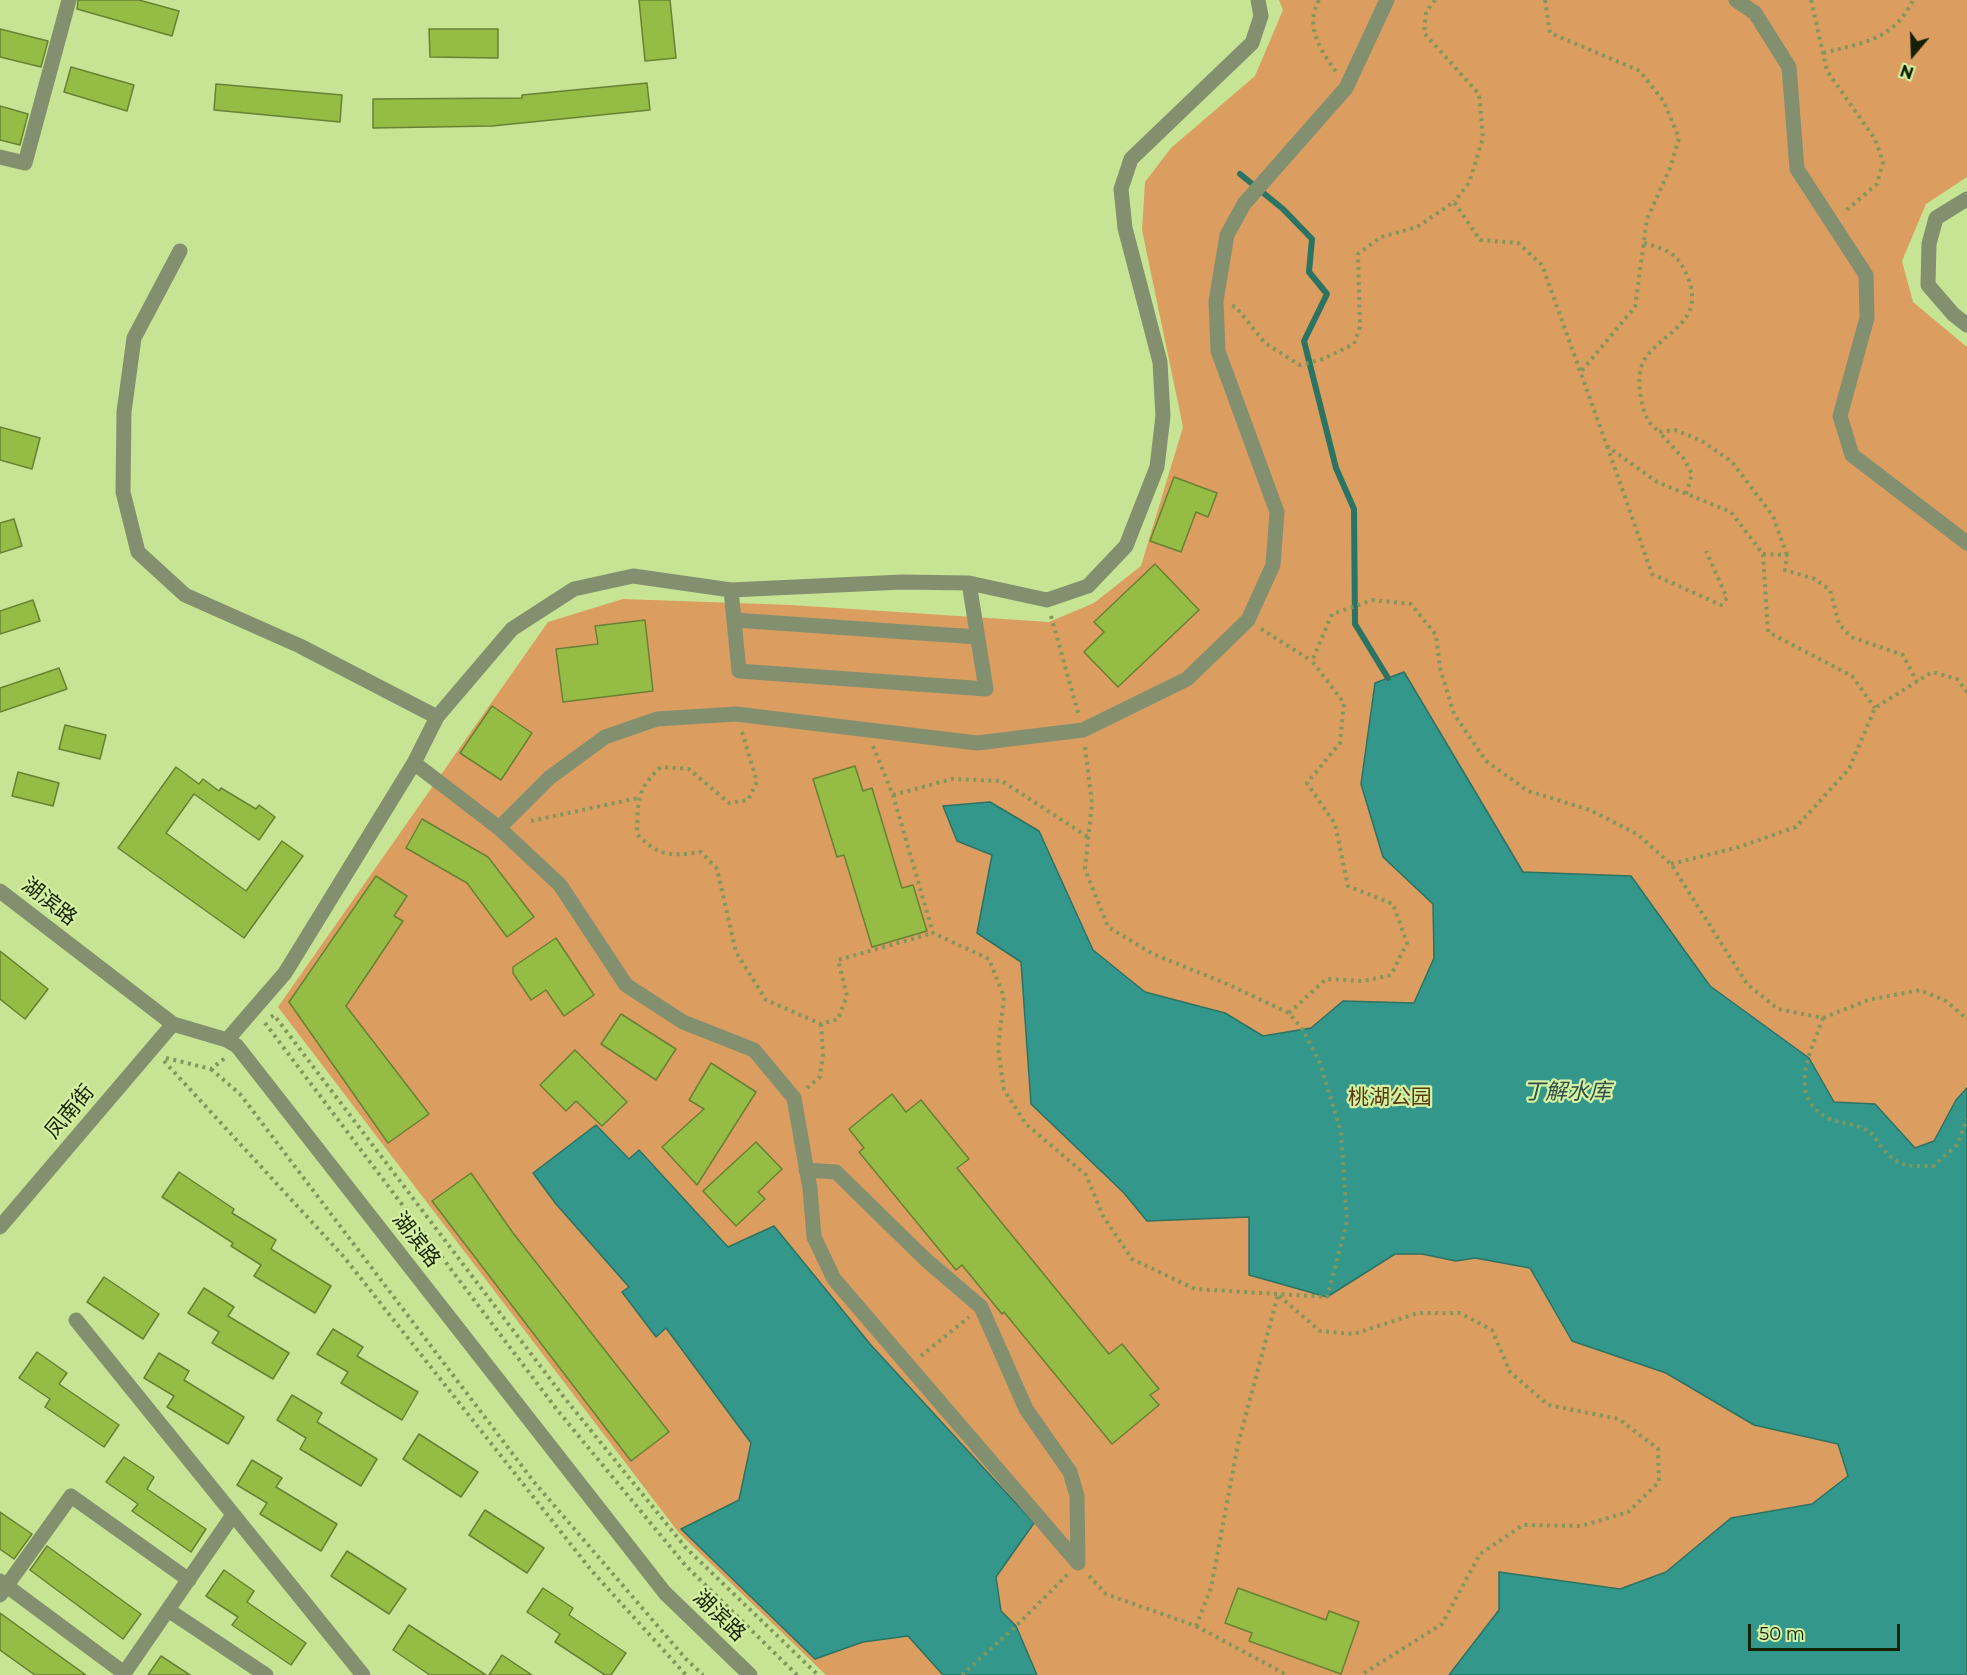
<!DOCTYPE html>
<html>
<head>
<meta charset="utf-8">
<style>
	body { margin:0 }
	#map { position:relative; width:1967px; height:1675px; overflow:hidden; background:#c6e494; font-family:Montserrat,sans-serif }
	canvas { display:block }
	.north { position:absolute; left:1883px; top:24px; width:60px; height:60px; -webkit-text-stroke:4px #d3f1a1; paint-order:stroke; rotate:199deg; font-size:16px; font-weight:700; line-height:24px; text-align:center; color:#162002 }
	.north::after { content:''; display:block; margin:auto; width:21px; height:27px; background:#162002; clip-path:polygon(50% 0,100% 100%,50% 72%,0 100%) }
	.scale { position:absolute; left:1748px; top:1624px; width:152px; height:27px; box-sizing:border-box; border:3px solid #162002; border-top:0; padding-left:8px; font-size:18px; line-height:21px; white-space:nowrap; color:#162002; -webkit-text-stroke:4px #d3f1a1; paint-order:stroke }
</style>
</head>
<body>
<div id="map">
<canvas width="1967" height="1675"></canvas>
<div class="north">N</div>
<div class="scale">50 m</div>
</div>
<script>
const context = document.querySelector('canvas').getContext('2d');
context.lineJoin = 'round';
function fillPath(path, color) {
  context.fillStyle = color;
  context.fill(path, 'evenodd');
}
function trace(path, color, width, dash) {
  context.strokeStyle = color;
  context.lineWidth = width;
  context.lineCap = dash ? 'butt' : 'round';
  context.setLineDash(dash || []);
  context.stroke(path);
}
function drawText(font, color, halo, rows, align = 'center') {
  context.font = font + ' Montserrat,"Noto Sans SC",sans-serif';
  context.lineWidth = 4.5;
  context.setLineDash([]);
  context.textBaseline = 'middle';
  context.strokeStyle = halo;
  context.fillStyle = color;
  for (const [text, x, y, turn = 0] of rows) {
    context.save();
    context.translate(x, y);
    context.rotate((+turn || 0) * Math.PI / 180);
    context.textAlign = isNaN(turn) ? turn : align;
    if (halo) context.strokeText(text, 0, 0);
    context.fillText(text, 0, 0);
    context.restore();
  }
}
fillPath(new Path2D(`
	M1279,0H1967V177L1926,204L1902,261L1913,302L1967,347V1675H826L679,1533L278,1007L548,622L623,599L791,605L1049,622L1094,603L1141,566L1183,427L1142,230L1145,182L1171,148L1255,76L1283,10Z`), '#db9e60');
const water = new Path2D(`
	M1404,672L1523,872L1631,876L1710,986L1809,1058L1834,1102L1875,1104L1915,1148L1934,1141L1956,1100L1967,1088V1675H1449L1499,1610V1572L1620,1589L1666,1572L1731,1518L1812,1504L1848,1476L1838,1444L1754,1425L1666,1373L1572,1341L1530,1268L1475,1258L1456,1261L1422,1254H1395L1327,1297L1249,1275V1217L1147,1221L1124,1193L1031,1104L1021,962L977,933L992,855L957,841L943,806L990,802L1039,831L1093,950L1145,992L1225,1013L1263,1036L1311,1028L1343,1001L1414,1003L1434,958L1433,904L1383,857L1361,784L1375,683Z
	M596,1125L629,1159L639,1150L728,1247L774,1226L870,1344L1034,1523L996,1577L1001,1611L1016,1626L1037,1675H943L908,1636L863,1642L815,1659L681,1529L739,1500L751,1443L666,1328L656,1337L622,1292L629,1287L556,1204L533,1173Z`);
fillPath(water, '#34978c');
trace(water, '#2b7363', 1.5);
trace(new Path2D(`
	M1240,174L1283,209L1312,239L1309,272L1327,294L1304,341L1336,468L1354,509L1355,624L1388,678`), '#2b7363', 6);
const building = new Path2D(`
	M78,0H139L179,11L172,36L77,9Z
	M639,0H670L676,58L645,61Z
	M0,29L48,41L41,67L0,57Z
	M429,29H498V58L430,57Z
	M71,67L134,85L127,111L64,92Z
	M647,83L650,110L492,126L373,128V99L522,98V95Z
	M216,84L342,95L340,122L214,110Z
	M0,106L28,114L20,145L0,140Z
	M0,427L40,438L32,469L0,460Z
	M1174,477L1217,493L1208,517L1196,512L1181,552L1150,541Z
	M14,519L22,546L0,553V523Z
	M1155,564L1199,610L1118,687L1084,652L1104,632L1094,622Z
	M33,600L40,621L0,634V611Z
	M645,620L653,691L563,702L556,649L598,644L595,626Z
	M59,668L67,689L0,712V688Z
	M492,706L532,733L501,780L460,753Z
	M65,725L106,735L100,759L59,749Z
	M855,766L863,791L872,788L902,888L913,885L927,931L872,947L844,855L837,857L813,779Z
	M176,767L199,784L203,779L219,791L221,788L256,809L259,805L275,817L259,840L194,794L166,833L246,891L282,841L303,856L244,938L118,848Z
	M18,772L59,783L53,806L12,796Z
	M422,819L488,857L534,917L507,937L467,883L406,848Z
	M376,876L407,896L394,916L403,921L346,1006L429,1114L388,1143L289,1002Z
	M556,938L594,995L564,1016L546,990L531,1000L513,973V967Z
	M0,951L48,989L25,1019L0,999Z
	M621,1014L676,1049L656,1080L601,1044Z
	M575,1050L627,1102L602,1126L576,1101L566,1111L540,1085Z
	M711,1063L756,1092L697,1185L662,1147L704,1109L689,1100Z
	M892,1094L906,1112L921,1100L969,1159L957,1168L1109,1354L1122,1344L1159,1389L1150,1395L1159,1405L1112,1444L1004,1312L1002,1314L962,1265L956,1270L859,1152L864,1148L849,1129Z
	M756,1142L782,1169L758,1192L765,1199L736,1226L703,1191Z
	M179,1172L234,1209L232,1213L276,1240L271,1249L331,1286L315,1313L254,1276L261,1265L231,1246L233,1243L162,1197Z
	M471,1173L513,1233L669,1432L631,1461L432,1201Z
	M104,1277L159,1314L143,1339L87,1302Z
	M204,1288L234,1307L228,1316L289,1353L273,1379L212,1343L219,1332L188,1313Z
	M333,1329L363,1347L357,1356L418,1392L402,1420L341,1383L348,1372L317,1354Z
	M37,1352L67,1373L59,1384L119,1425L104,1447L45,1407L50,1399L19,1378Z
	M159,1353L189,1371L184,1380L244,1417L228,1444L167,1407L174,1396L144,1378Z
	M292,1395L322,1413L317,1422L377,1459L361,1486L300,1449L306,1438L277,1420Z
	M419,1434L478,1472L461,1497L403,1459Z
	M124,1457L154,1477L147,1489L206,1529L191,1552L132,1511L138,1504L106,1482Z
	M252,1460L282,1478L276,1487L337,1524L321,1551L260,1514L267,1503L237,1485Z
	M485,1510L544,1548L527,1573L469,1535Z
	M0,1512L32,1534L14,1559L0,1549Z
	M47,1546L141,1614L123,1639L30,1570Z
	M347,1551L406,1589L389,1614L331,1576Z
	M224,1570L254,1591L247,1602L306,1643L291,1665L232,1625L238,1617L206,1596Z
	M543,1588L573,1608L569,1615L626,1653L611,1675H605L555,1642L560,1634L527,1612Z
	M1238,1588L1326,1620L1329,1611L1359,1622L1341,1674L1249,1641L1252,1633L1225,1623Z
	M0,1613L86,1675H35L0,1650Z
	M409,1625L486,1675H430L393,1650Z
	M502,1655L532,1675H489Z
	M161,1656L190,1675H148Z`);
fillPath(building, '#95bc44');
trace(building, '#688134', 1.5);
trace(new Path2D(`
	M1319,0C1304,26 1321,51 1336,72
	M1435,0L1426,12L1424,33L1479,94L1483,138L1469,183L1454,202
	M1545,0L1550,33L1640,71L1664,102L1679,138L1670,168L1647,219L1635,307L1579,374
	M1811,0L1827,71L1875,139L1883,162L1877,184L1843,213
	M1823,53C1862,43 1894,40 1913,0
	M1644,243C1668,250 1678,253 1688,278C1708,328 1650,335 1641,368C1637,381 1641,407 1647,418C1649,423 1655,428 1659,432
	M1232,306L1236,307L1265,343L1300,365L1323,359L1354,344L1360,327L1358,254L1381,237L1417,227L1454,202L1480,240L1518,243L1542,265L1607,446L1657,482L1731,512L1763,554L1768,632L1852,676L1875,708
	M1607,446L1652,574L1721,605L1727,598L1706,551
	M1686,494L1692,474L1684,459L1659,432L1675,430L1702,441L1732,462L1773,516L1787,555
	M1763,554L1787,555L1785,570L1815,579L1830,590L1839,624L1851,637L1903,655L1917,682
	M1051,616L1079,716
	M1261,629L1312,661
	M742,732L757,782L748,800L729,803L689,769L661,767C636,789 638,802 637,834C659,857 670,856 701,852L717,869L736,952L766,1000L821,1024L838,1019L847,996L838,960L933,933
	M873,746L893,795L933,933L989,959L1004,997L998,1048L1004,1090L1026,1124L1086,1175L1103,1216L1132,1259L1195,1289L1327,1297L1347,1222L1341,1132L1320,1063L1303,1030L1289,1013L1225,983L1153,954L1108,927L1085,869L1092,803L1085,747
	M893,795L952,779L1002,781L1088,837
	M531,821L638,798
	M1671,864L1739,847L1796,827L1849,769L1875,708L1932,672L1957,679L1967,692
	M1289,1013L1326,979L1363,981L1391,975L1407,943L1393,904L1348,886L1335,824L1307,783L1340,743L1344,703L1312,661L1332,614L1373,600L1411,604L1436,635L1440,668L1454,714L1486,761L1528,791L1590,810L1637,834L1671,864L1747,984L1778,1009L1823,1018L1868,1000L1920,990L1946,1001L1967,1019
	M271,1017L274,1015L563,1396L686,1548L818,1675
	M1823,1018C1811,1051 1786,1096 1828,1118C1840,1124 1855,1123 1868,1131C1874,1135 1878,1143 1883,1149C1899,1168 1910,1166 1933,1166L1957,1145L1967,1119
	M265,1023L558,1411L686,1566L797,1675
	M166,1058L211,1069L225,1058
	M164,1061L344,1257L591,1570L686,1675
	M211,1069L240,1094L534,1482L686,1659L703,1675
	M807,1088L820,1077L823,1054L821,1024
	M1279,1296L1320,1331L1354,1334L1418,1313H1460L1492,1330L1510,1372L1548,1405L1619,1419L1658,1449L1659,1482L1628,1512L1581,1526L1523,1525L1480,1554L1442,1624L1361,1675
	M921,1356L969,1317
	M1089,1576L1106,1594L1196,1626L1211,1588L1238,1444L1278,1295
	M1196,1626L1287,1675
	M962,1675L1016,1626L1068,1574`), '#81975b', 4, [3, 4.5]);
trace(new Path2D(`
	M1736,0L1755,13L1789,67L1797,169L1866,275L1867,318L1840,416L1852,455L1967,543
	M0,157L25,163L69,0
	M1967,199L1936,218L1929,244L1928,285L1953,314L1967,325
	M180,251L134,338L124,412L123,492L138,552L185,595L300,646L437,717
	M731,590L739,671L986,689L969,583
	M734,620L977,637
	M414,763L499,828L560,885L626,985L683,1022L754,1050L794,1098L810,1189L814,1237L834,1279L1078,1563
	M499,828L549,778L605,737L657,719L736,714L977,743L1083,730L1187,679L1248,620L1273,565L1277,512L1218,351L1216,301L1227,235L1244,204L1346,88L1387,0
	M0,891L173,1024L227,1040L237,1046L665,1593L750,1675
	M227,1040L285,973L414,763L437,717L512,629L574,589L633,576L731,590L902,582L969,583L1047,600L1088,586L1126,546L1157,467L1163,416L1160,362L1125,228L1121,189L1131,159L1252,43L1261,16L1258,0
	M806,1170L836,1172L925,1259L981,1307L1026,1409L1070,1472L1077,1496L1078,1563
	M0,1227L173,1024
	M76,1320L363,1675
	M0,1581L124,1673
	M0,1595L71,1496L189,1580
	M168,1610L266,1675
	M123,1675L233,1515`), '#839070', 15);
drawText('21px', '#162002', '#d3f1a1', [
	["湖滨路",49,902,38],
	["凤南街",70,1112,-50],
	["湖滨路",416,1240,52],
	["湖滨路",719,1616,44]
]);
drawText('21px', '#5b380f', '#d3f1a1', [
	["桃湖公园",1390,1098]
]);
drawText('italic 22px', '#304e4a', '#d3f1a1', [
	["丁解水库",1567,1093]
]);
</script>
</body>
</html>
